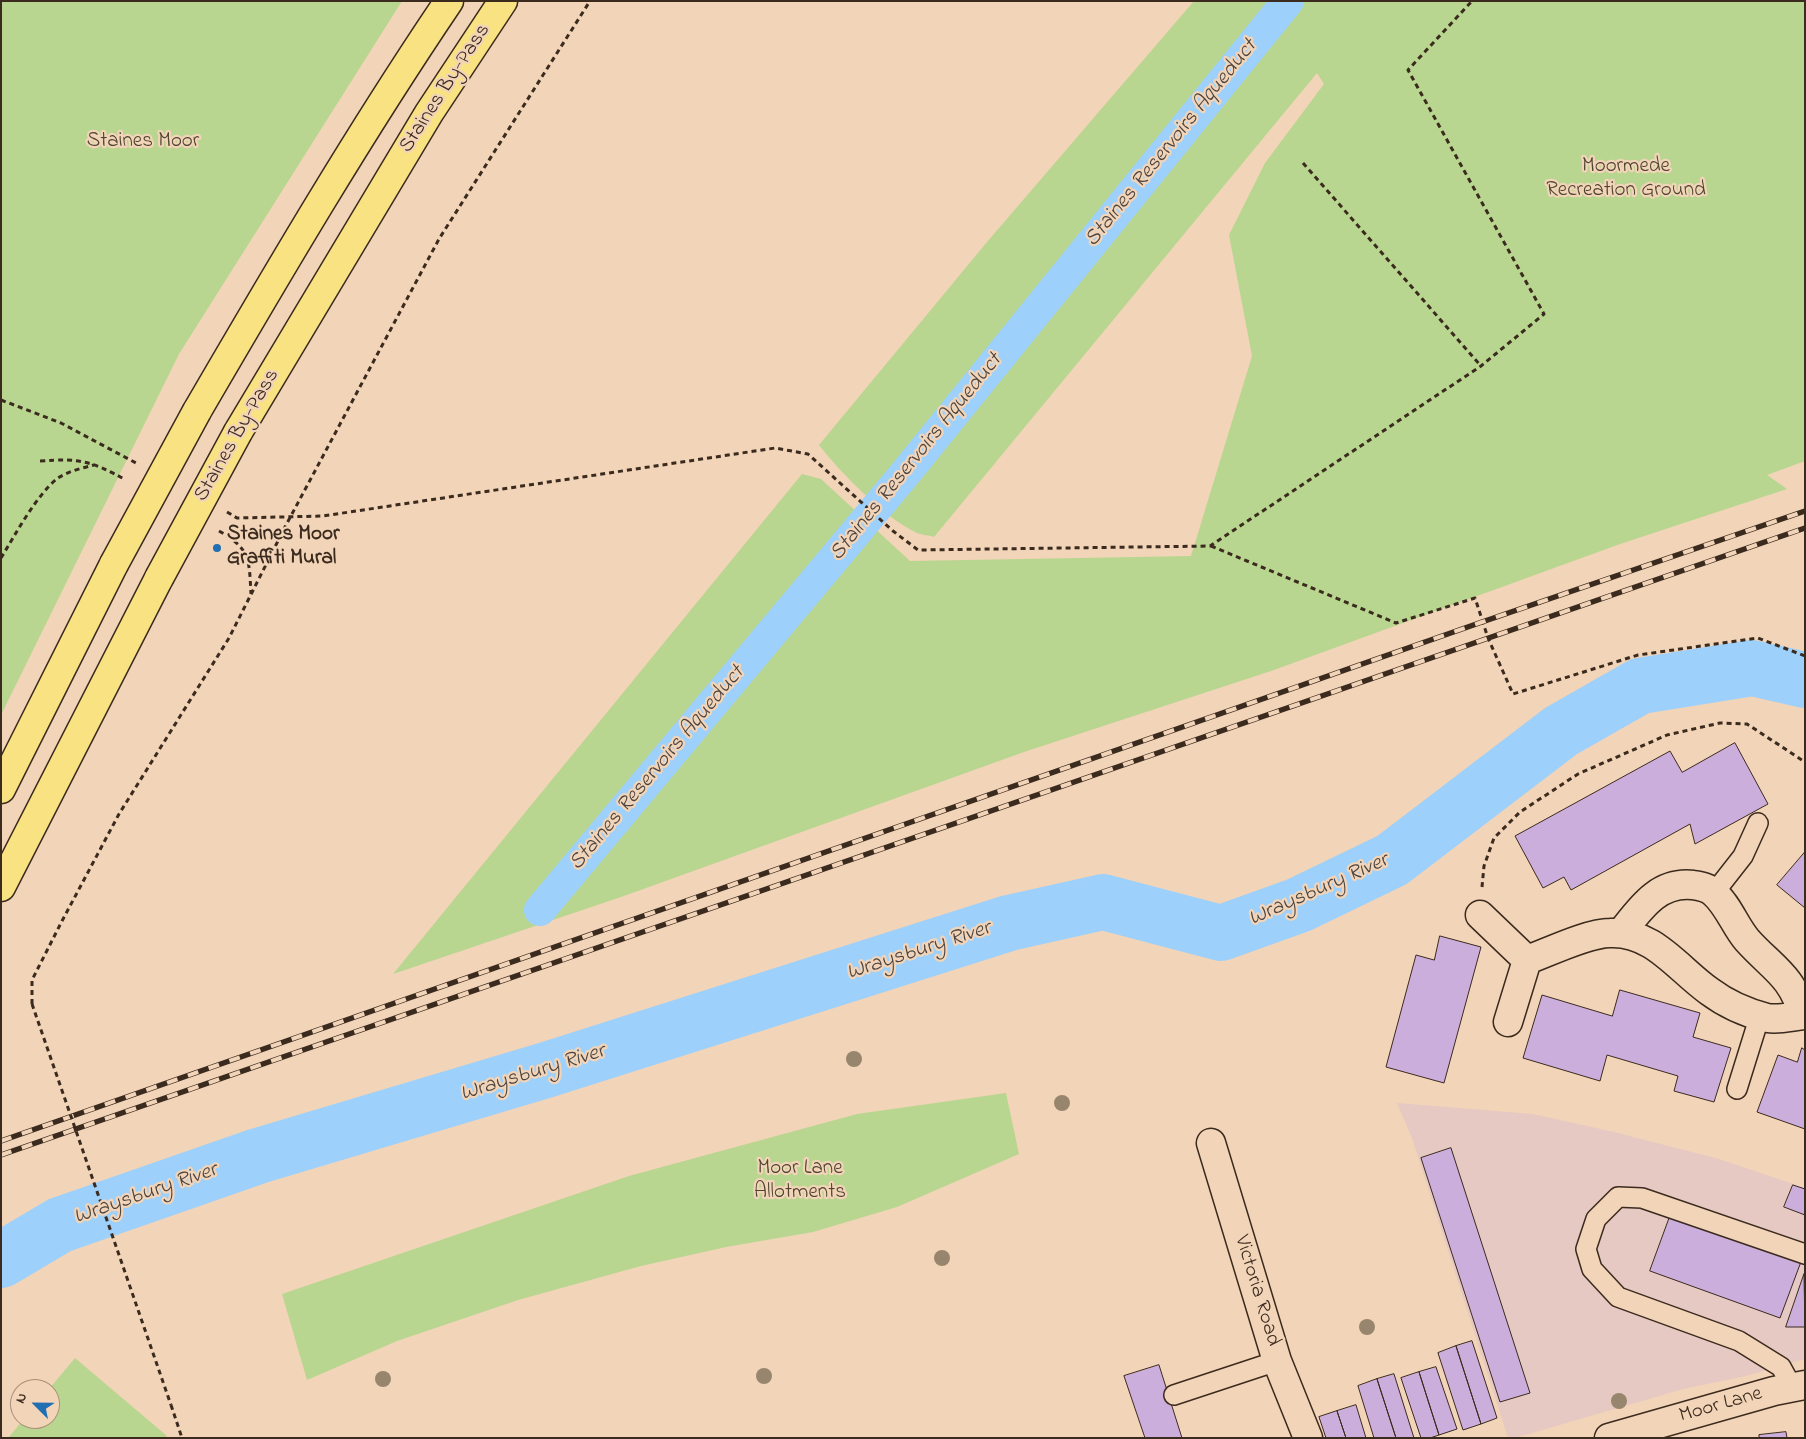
<!DOCTYPE html>
<html>
<head>
<meta charset="utf-8">
<style>
	body { margin:0 }
	#map { position:relative; width:1806px; height:1439px; overflow:hidden; background:#f2d4b8; font-family:"Indie Flower",sans-serif }
	canvas { display:block }
	.frame { position:absolute; inset:0; border:2px solid #3b2a1e; pointer-events:none }
	.north { position:absolute; left:10px; top:1379px; width:50px; height:50px; box-sizing:border-box; background:#f2d4b8; border:1px solid #a9907a; border-radius:50%; rotate:293deg; font-size:14px; font-weight:700; line-height:20px; text-align:center; color:#3b2a1e }
	.north::after { content:''; display:block; margin:auto; width:18px; height:22px; background:#1f6fb2; clip-path:polygon(50% 0,100% 100%,50% 72%,0 100%) }
</style>
</head>
<body>
<div id="map">
<canvas width="1806" height="1439"></canvas>
<div class="frame"></div>
<div class="north">N</div>
</div>
<script>
const context = document.querySelector('canvas').getContext('2d');
context.lineJoin = 'round';
function fillPath(path, color) {
  context.fillStyle = color;
  context.fill(path, 'evenodd');
}
function trace(path, color, width, dash) {
  context.strokeStyle = color;
  context.lineWidth = width;
  context.lineCap = dash ? 'butt' : 'round';
  context.setLineDash(dash || []);
  context.stroke(path);
}
function drawText(font, color, halo, rows, align = 'center') {
  context.font = font + ' "Indie Flower",sans-serif';
  context.lineWidth = 4.5;
  context.setLineDash([]);
  context.textBaseline = 'middle';
  context.strokeStyle = halo;
  context.fillStyle = color;
  for (const [text, x, y, turn = 0] of rows) {
    context.save();
    context.translate(x, y);
    context.rotate((+turn || 0) * Math.PI / 180);
    context.textAlign = isNaN(turn) ? turn : align;
    if (halo) context.strokeText(text, 0, 0);
    context.fillText(text, 0, 0);
    context.restore();
  }
}
fillPath(new Path2D(`
	M1397,1103L1533,1114L1614,1132L1719,1159L1805,1188V1359L1746,1376L1683,1389L1515,1438H1508L1412,1138Z`), '#e6c9c2');
fillPath(new Path2D(`
	M1,1H402L179,354L1,715Z
	M1194,1H1805V461L1767,475L1787,489L1620,544L1271,671L1024,752L621,897L393,974L802,474L821,479L910,561L1191,556L1252,356L1229,235L1265,163L1324,84L1317,73L934,537C928,535 920,535 915,532C884,517 840,472 819,445L987,242Z
	M1006,1093L1019,1154L897,1207L813,1232L726,1247L641,1266L518,1300L397,1341L307,1380L282,1294L629,1176L857,1114Z
	M75,1358L167,1436L165,1438H8L24,1419H50L49,1389Z`), '#b8d68f');
trace(new Path2D(`
	M540,910L908,470L1288,1`), '#9dd0fb', 32);
trace(new Path2D(`
	M1,1260L60,1225L258,1156L546,1070L1009,923L1103,902L1221,933L1299,905L1392,860L1561,731L1640,686L1752,668L1805,680`), '#9dd0fb', 56);
const building = new Path2D(`
	M1735,743L1768,804L1695,844L1690,824L1571,890L1564,877L1543,888L1515,836L1670,751L1682,772Z
	M1805,852V908L1777,885Z
	M1440,936L1481,947L1444,1083L1386,1067L1416,955L1434,960Z
	M1620,990L1700,1013L1693,1037L1731,1048L1714,1102L1674,1091L1678,1076L1607,1055L1600,1081L1523,1058L1542,995L1612,1016Z
	M1802,1048L1805,1050V1129L1757,1112L1778,1055L1797,1062Z
	M1451,1148L1530,1393L1500,1402L1421,1158Z
	M1793,1185L1805,1189V1215L1784,1207Z
	M1672,1211L1802,1259L1780,1318L1650,1271Z
	M1804,1274L1805,1327H1786Z
	M1472,1341L1497,1418L1481,1424L1456,1346Z
	M1456,1346L1481,1424L1463,1430L1438,1353Z
	M1159,1365L1182,1438H1145L1124,1376Z
	M1436,1367L1457,1429L1439,1435L1419,1372Z
	M1419,1372L1439,1435L1430,1438H1421L1401,1378Z
	M1394,1374L1414,1438H1396L1377,1379Z
	M1377,1379L1396,1438H1374L1358,1386Z
	M1356,1405L1366,1438H1346L1337,1411Z
	M1337,1411L1346,1438H1326L1319,1417Z
	M1786,1432L1787,1438H1759V1435Z`);
fillPath(building, '#cbaedb');
trace(building, '#3b2a1e', 1);
const lane = new Path2D(`
	M1714,893L1743,856L1758,823
	M1737,1089L1760,1015
	M1792,1387L1781,1367L1739,1341L1618,1297L1592,1269L1586,1249L1596,1219L1618,1197L1642,1198L1805,1254
	M1174,1395L1277,1361`);
const street = new Path2D(`
	M1480,915L1527,960C1549,952 1588,933 1610,933C1653,931 1678,969 1709,991C1725,1003 1747,1013 1767,1018C1781,1020 1792,1016 1805,1015
	M1621,933C1640,909 1658,881 1693,885C1700,886 1708,887 1714,893C1728,905 1735,926 1747,940C1772,968 1792,975 1803,1015
	M1508,1022L1527,960
	M1211,1143L1277,1361L1308,1438
	M1609,1438L1774,1391L1805,1385`);
const highway = new Path2D(`
	M197,411C278,272 359,134 449,1
	M238,432L429,113L503,1
	M1,789L114,564
	M1,887L159,578`);
trace(lane, '#3b2a1e', 22);
trace(street, '#3b2a1e', 31);
trace(highway, '#3b2a1e', 31);
trace(new Path2D(`
	M1303,163L1481,366
	M1,400L61,423L136,463
	M40,461C80,458 91,461 126,480
	M227,512L237,518L323,516L775,448L808,454L893,531L918,550L1210,546L1481,366L1544,314L1408,70L1472,1
	M219,531C251,549 249,560 251,594
	M1211,546L1396,623L1475,598L1488,638L1513,694L1638,655L1758,638L1805,656
	M1,558C15,535 37,494 58,478C69,471 82,468 94,465
	M1482,887L1484,866L1494,838L1520,812L1578,774L1667,735L1720,723L1747,724L1805,762
	M32,1004V980L62,921L119,814L229,638L285,527L439,239L590,1
	M171,1405L182,1438`), '#3b2a1e', 3, [5, 4]);
trace(lane, '#f2d4b8', 19);
trace(street, '#f2d4b8', 28);
trace(highway, '#f8e281', 28);
const rail = new Path2D(`
	M1,1141L1482,622L1805,511
	M1,1155L1805,528`);
trace(rail, '#3b2a1e', 5.5);
trace(rail, '#f2d4b8', 4, [11]);
const highwayBridge = new Path2D(`
	M114,564L197,411
	M159,578L238,432`);
trace(highwayBridge, '#3b2a1e', 31, []);
trace(new Path2D(`
	M32,1004L171,1405`), '#3b2a1e', 3, [5, 4]);
trace(highwayBridge, '#f8e281', 28);
context.fillStyle = '#98856d';
for (const [x, y] of [
	[854,1059],
	[1062,1103],
	[942,1258],
	[1367,1327],
	[764,1376],
	[383,1379],
	[1619,1401]
]) {
  context.beginPath();
  context.arc(x, y, 8, 0, 2 * Math.PI);
  context.fill();
}
for (const [x, y, r, color] of [
	[217,548,5,"#1f6fb2"]
]) {
  const dot = new Path2D();
  dot.arc(x, y, r, 0, 2 * Math.PI);
  context.fillStyle = color;
  context.fill(dot);
  trace(dot, '#f2d4b8', 2);
}
drawText('21px', '#3b2a1e', '#f2d4b8', [
	["Staines By-Pass",446,89,-57],
	["Staines By-Pass",238,436,-60],
	["Victoria Road",1256,1291,73],
	["Moor Lane",1721,1406,-16]
]);
drawText('21px', '#4e442f', '#f2d4b8', [
	["Staines Moor",143,143],
	["Moormede",1626,168],
	["Recreation Ground",1626,192],
	["Moor Lane",800,1170],
	["Allotments",800,1194]
]);
drawText('bold 21px', '#3b2a1e', '#f2d4b8', [
	["Staines Moor",227,536],
	["Graffiti Mural",227,560]
], 'left');
drawText('italic 22px', '#4a433f', '#f2d4b8', [
	["Staines Reservoirs Aqueduct",1172,144,-51],
	["Staines Reservoirs Aqueduct",917,458,-51],
	["Staines Reservoirs Aqueduct",658,769,-50],
	["Wraysbury River",1319,891,-24],
	["Wraysbury River",919,952,-18],
	["Wraysbury River",533,1074,-17],
	["Wraysbury River",146,1195,-19]
]);
</script>
</body>
</html>
